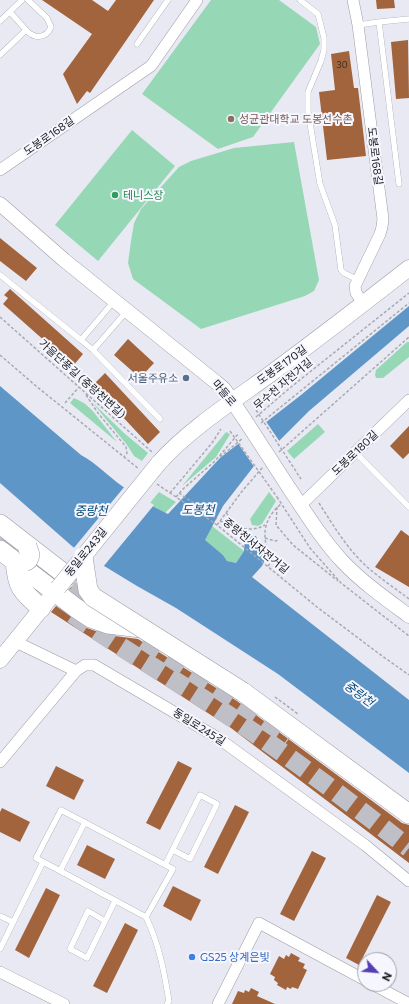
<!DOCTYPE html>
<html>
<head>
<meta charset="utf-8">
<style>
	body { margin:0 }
	#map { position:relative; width:409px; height:1004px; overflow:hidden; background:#e9e9f3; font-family:Commissioner,sans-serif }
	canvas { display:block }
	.north { position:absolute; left:357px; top:952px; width:40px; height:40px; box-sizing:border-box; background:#f6f6ff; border:1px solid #9d9da4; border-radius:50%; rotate:116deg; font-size:11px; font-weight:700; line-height:16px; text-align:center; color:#18181c }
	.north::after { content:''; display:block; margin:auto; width:14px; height:18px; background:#573eb6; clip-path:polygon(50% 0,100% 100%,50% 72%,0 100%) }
</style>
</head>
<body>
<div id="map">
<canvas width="409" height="1004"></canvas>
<div class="north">N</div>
</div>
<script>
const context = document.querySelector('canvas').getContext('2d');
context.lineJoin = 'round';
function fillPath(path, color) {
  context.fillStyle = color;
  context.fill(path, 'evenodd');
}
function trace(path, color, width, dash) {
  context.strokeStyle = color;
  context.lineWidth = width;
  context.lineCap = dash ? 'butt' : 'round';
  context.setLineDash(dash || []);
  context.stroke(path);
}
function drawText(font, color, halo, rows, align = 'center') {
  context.font = font + ' Commissioner,"Noto Sans KR",sans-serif';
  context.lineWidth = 4;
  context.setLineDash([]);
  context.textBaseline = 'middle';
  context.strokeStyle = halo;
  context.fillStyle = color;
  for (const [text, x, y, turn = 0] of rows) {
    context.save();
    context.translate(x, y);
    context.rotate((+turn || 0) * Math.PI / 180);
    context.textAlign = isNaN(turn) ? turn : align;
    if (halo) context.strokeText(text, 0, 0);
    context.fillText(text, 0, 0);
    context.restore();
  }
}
fillPath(new Path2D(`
	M211,0H279L316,27L320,44L253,137L218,149L142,94Z
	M132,130L175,166L98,261L55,225Z
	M294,142L319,280L314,291L305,296L201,329L133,279L128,263L131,241L134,223L141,209L179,167L191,161L234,148Z
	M407,342H409V357L383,378H376L375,375L376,370Z
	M74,398L84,403L92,410L117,442L70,403Z
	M92,402L124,433L148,453L142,461L134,456L127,445Z
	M318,424L325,432L294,459L287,451Z
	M226,432L230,434L229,436L216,457L182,486Z
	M159,492L176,502L165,513L149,504Z
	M269,492L276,501L262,524L258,526L252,525L250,519Z
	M212,526L244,551L236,563L227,561L223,555L204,540Z`), '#96d8b5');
fillPath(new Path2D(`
	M409,306V326L309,411L254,466L223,506L205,540L223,555L227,561L236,563L244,551L245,536H256L258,542L263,543L267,555L262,566L252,577L409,700V773L278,674L176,608L137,586L73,547L0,483V386L81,455C96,463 108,476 122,486C136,496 151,506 168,514L220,458L301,395Z`), '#5e96c8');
fillPath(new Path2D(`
	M265,420L280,442L255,468L237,442Z
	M125,486L154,505L103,567L73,549Z`), '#e9e9f3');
fillPath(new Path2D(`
	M42,0H92L108,11L116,0H154L90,93L87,91L77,104L63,74L92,34Z
	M376,0H394L395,8L377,9Z
	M408,40L409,98L396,99L391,42Z
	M349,51L354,88H358L366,156L327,160L319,92L335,90L331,54Z
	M0,238L37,268L26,281L0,261Z
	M10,289L83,354L73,366L3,304L8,298L4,295Z
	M128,339L154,363L140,378L114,355Z
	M105,373L160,432L148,444L93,385Z
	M409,426V453L403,459L390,446Z
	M401,530L409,536V587L375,567Z
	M76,583L77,592L79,597L69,589Z
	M56,606L87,628L107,635L138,639L237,701L402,823L409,825V863L231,728L51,612Z
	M178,761L192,768L160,830L146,823Z
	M56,766L84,780L74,800L46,786Z
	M235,805L249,812L218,874L204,867Z
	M2,808L30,822L20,842L0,832V812Z
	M87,845L115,859L105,879L77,865Z
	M312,851L326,858L294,921L280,914Z
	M173,886L201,900L191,921L163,906Z
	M46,888L60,895L29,958L15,950Z
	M377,895L391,902L359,965L346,958Z
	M125,923L138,930L107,993L93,986Z
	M291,953L300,958L298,961L305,964L303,968L307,970L298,989L292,987L291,989L287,987L286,990L277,985L278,983L274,980L275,977L270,974L279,956L284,959L286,955L289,957Z
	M251,988L259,992L257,996L275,1004H232L238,991L244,993L245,990L249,992Z`), '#a1643d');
trace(new Path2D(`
	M0,538L55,580L104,613
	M73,614C124,651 179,682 231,717C292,758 351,803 409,848
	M144,640L290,737`), '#bfbfc8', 19, [19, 10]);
const service = new Path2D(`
	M300,0L318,14L324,38V50L321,61L308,92V111L320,184L335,225L341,270L344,273L358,280
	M0,21L22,0
	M379,22L409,19
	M358,25L379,22L399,184
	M26,30C34,39 46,39 51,27L47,18L28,0
	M137,44L168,0
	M0,55L26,30L10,12
	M0,275L81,340
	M127,311L93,350L160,419
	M93,350L81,340L115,300
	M355,452L409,507
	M165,865L200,795L217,804L190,859L173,850
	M60,871L85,822
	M0,916L13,922
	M146,917L173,869L61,810L36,858L146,917C159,944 164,971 169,1001L167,1004
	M105,921L88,911L70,949L87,958L115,901
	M0,949L43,862`);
const minor = new Path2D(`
	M353,0L358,25L383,219L382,227L380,234L355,286L356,293L364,304
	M0,170L151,66L197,0
	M301,505L409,400
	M14,641L76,671
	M0,762L76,671L85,665H94L218,738L365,845L409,881
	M0,972L64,1004
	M372,984L406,1002L407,1004
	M218,1004L259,923L365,980`);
const tertiary = new Path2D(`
	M0,204L64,260L217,383L224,389L245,420
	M289,488C306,513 322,540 343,562C362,582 386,599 409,616`);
const secondary = new Path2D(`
	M158,464C188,430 233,401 269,375C316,340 363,304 409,268
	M0,660L58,588`);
const trunk = new Path2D(`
	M0,524L67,576
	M0,550L76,608L91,618L108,624L141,628
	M23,562L15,561C17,587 21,591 41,608
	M243,692L409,814`);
trace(service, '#9c9ba5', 6);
trace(minor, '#9c9ba5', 12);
trace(tertiary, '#9c9ba5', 15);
trace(secondary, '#9c9ba5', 17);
trace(trunk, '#9c9ba5', 20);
trace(new Path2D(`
	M0,317L152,452
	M0,355L36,386L139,469
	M86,395L98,413L126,447L127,453L124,457
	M65,403L79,387
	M256,417L291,387L409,293
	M261,423L409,303
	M279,452L409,337
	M220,457L243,438
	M157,484L217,525L317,607L378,653L409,675
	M170,493L212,443L221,429
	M179,493L217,519
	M176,497L183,489L215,461L239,433
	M277,497L310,548L341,583L409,636
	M319,503C333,525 346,547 365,565C378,577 395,588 409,599
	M277,507L276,525L293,545L338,581
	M226,513L242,528
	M220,521C236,526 249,534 265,525
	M217,525L243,490L263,467
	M265,538L275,541L279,540
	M268,566L271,562C263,539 260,522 281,504
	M275,697L298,714`), '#a9a9b1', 1.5, [3, 2]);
trace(service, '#fff', 5.5);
trace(minor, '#fff', 11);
trace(tertiary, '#fff', 14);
trace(secondary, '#fff', 16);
trace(trunk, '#fff', 19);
const tertiaryBridge = new Path2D(`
	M245,420L289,488`);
const secondaryBridge = new Path2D(`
	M58,588L158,464`);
const trunkBridge = new Path2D(`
	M83,557L88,590L93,597L243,692
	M24,562L28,560L30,555L27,546`);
trace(tertiaryBridge, '#9c9ba5', 15, []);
trace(secondaryBridge, '#9c9ba5', 17, []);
trace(trunkBridge, '#9c9ba5', 20, []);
trace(new Path2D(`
	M256,410L301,479
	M230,431L277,497`), '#a9a9b1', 1.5, [3, 2]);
trace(tertiaryBridge, '#fff', 14);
trace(secondaryBridge, '#fff', 16);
trace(trunkBridge, '#fff', 19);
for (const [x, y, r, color] of [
	[231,119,4,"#8d6e63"],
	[115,195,4,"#2e9e5b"],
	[186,378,4,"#5c6f8a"],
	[192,957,4,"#3f7fe0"]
]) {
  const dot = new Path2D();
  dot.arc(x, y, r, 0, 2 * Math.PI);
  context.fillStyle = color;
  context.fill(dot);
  trace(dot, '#f6f6ff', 1.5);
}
drawText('9px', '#3a2b24', null, [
	["30",342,65]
]);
drawText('11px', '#785e54', '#f6f6ff', [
	["성균관대학교 도봉선수촌",239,119]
], 'left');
drawText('11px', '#18181c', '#f6f6ff', [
	["도봉로168길",49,136,-35],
	["도봉로168길",375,156,83],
	["도봉로170길",282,365,-36],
	["가을단풍길 (중랑천변길)",82,379,42],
	["무수천 자전거길",283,384,-40],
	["마들로",224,393,50],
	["도봉로180길",355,453,-44],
	["중랑천서자전거길",256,546,39],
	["동일로243길",86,552,-51],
	["동일로245길",199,727,32]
]);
drawText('11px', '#27864d', '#f6f6ff', [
	["테니스장",123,195]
], 'left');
drawText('11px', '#4e5e75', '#f6f6ff', [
	["서울주유소",178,378]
], 'right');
drawText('11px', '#366cbe', '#f6f6ff', [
	["GS25 상계은빛",200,957]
], 'left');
drawText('italic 12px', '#014977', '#f6f6ff', [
	["도봉천",198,510],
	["중랑천",91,511],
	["중랑천",359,694,37]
]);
</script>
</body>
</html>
